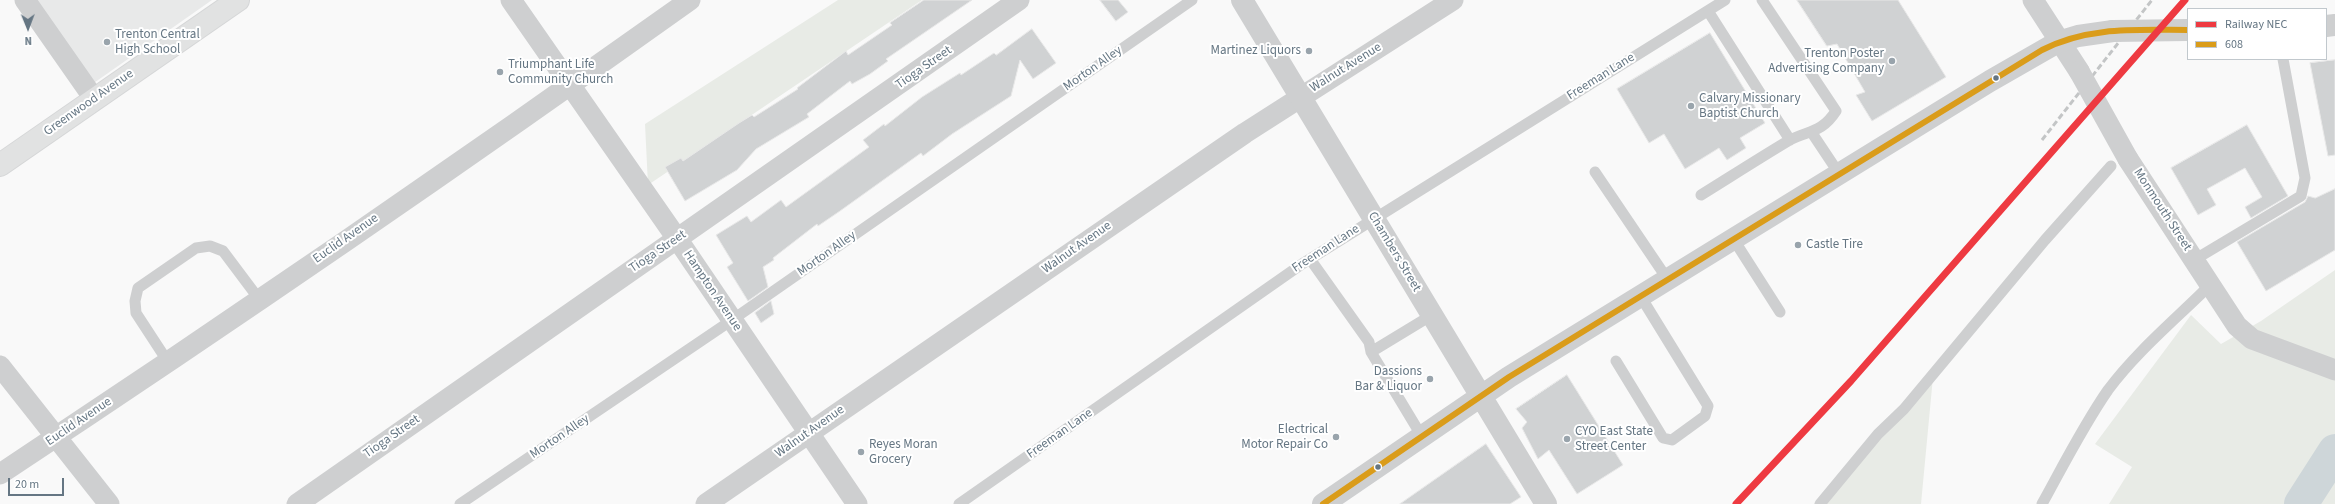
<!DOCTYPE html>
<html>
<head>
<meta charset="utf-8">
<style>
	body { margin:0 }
	#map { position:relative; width:2335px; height:504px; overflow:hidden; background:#f9f9f9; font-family:"Source Sans 3",sans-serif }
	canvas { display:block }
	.legend { position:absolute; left:2187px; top:8px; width:140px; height:52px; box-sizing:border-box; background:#fff; border:1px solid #c1c8cd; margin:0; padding:5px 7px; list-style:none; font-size:12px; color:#657683 }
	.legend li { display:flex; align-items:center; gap:8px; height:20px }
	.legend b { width:20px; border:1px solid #c1c8cd }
	.north { position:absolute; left:8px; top:8px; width:40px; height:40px; -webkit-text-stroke:3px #fff; paint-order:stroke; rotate:179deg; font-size:11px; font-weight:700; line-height:16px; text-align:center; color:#657683 }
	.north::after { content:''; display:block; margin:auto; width:14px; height:18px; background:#657683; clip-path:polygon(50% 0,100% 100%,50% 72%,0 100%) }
	.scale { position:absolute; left:8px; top:478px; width:56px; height:18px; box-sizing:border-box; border:2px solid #657683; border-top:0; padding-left:5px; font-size:12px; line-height:14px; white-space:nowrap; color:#657683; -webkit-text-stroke:3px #fff; paint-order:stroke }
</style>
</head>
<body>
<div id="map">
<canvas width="2335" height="504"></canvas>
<ul class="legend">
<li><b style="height:5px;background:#ee3a41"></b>Railway NEC</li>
<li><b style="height:5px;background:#da9c1a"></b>608</li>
</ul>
<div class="north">N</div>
<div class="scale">20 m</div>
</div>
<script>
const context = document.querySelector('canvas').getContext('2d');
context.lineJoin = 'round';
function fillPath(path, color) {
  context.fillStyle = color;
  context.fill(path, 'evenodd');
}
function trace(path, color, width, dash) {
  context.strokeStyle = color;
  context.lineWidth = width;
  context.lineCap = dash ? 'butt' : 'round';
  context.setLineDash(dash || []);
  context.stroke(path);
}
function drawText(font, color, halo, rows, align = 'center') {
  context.font = font + ' "Source Sans 3",sans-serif';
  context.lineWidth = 4;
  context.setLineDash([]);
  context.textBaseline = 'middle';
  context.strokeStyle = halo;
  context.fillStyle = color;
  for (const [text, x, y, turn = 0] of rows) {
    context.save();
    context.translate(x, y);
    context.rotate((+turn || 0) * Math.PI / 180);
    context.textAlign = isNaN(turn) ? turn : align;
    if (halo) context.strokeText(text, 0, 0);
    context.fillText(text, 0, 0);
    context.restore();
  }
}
fillPath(new Path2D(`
	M33,0H212L91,85Z`), '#e8e9e9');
fillPath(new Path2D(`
	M838,0H922L648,185L645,124Z
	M2335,270V504H2109L2132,467L2095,444L2191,315L2221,344L2261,321Z
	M1933,377L1921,504H1814Z`), '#e8ebe6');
trace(new Path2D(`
	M2301,504L2335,451`), '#ced6d9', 34);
const building = new Path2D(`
	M924,0H972L886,59L888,61L870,74L852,84L850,81L807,114L809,117L756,149L737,170L685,201L665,167L681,158L683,161L739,123L752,115L754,117L798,89L797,88L846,51L848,55L892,25L890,23Z
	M1100,0H1118L1128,12L1116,21Z
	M1797,0H1898L1946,77L1872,121L1856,95L1865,92L1837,44L1827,46Z
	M1032,29L1056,63L1033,79L1020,60L1011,96L952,134L923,156L921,153L840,211L818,226L817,224L773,258L774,260L763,267L768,287L748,301L727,267L733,263L716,235L747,216L751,222L781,200L786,207L869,147L863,140L884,124L885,126L922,97L960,73L961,75L994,53L996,55Z
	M1710,33L1765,123L1740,138L1746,148L1727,160L1719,148L1685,169L1664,134L1649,143L1617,89Z
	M2335,60V155L2328,156L2310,63Z
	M2247,125L2288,196L2251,218L2245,207L2262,197L2245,168L2207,189L2216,205L2198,215L2171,168Z
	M2335,189V250L2266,291L2237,242L2305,202L2308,196L2315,198Z
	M771,301L774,314L761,323L755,313Z
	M1567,375L1623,465L1577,494L1549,450L1538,459L1522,428L1527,422L1516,409Z
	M1486,444L1521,497L1510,504H1400Z`);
fillPath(building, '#d0d2d3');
trace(building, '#e8e8e8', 1);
const primary = new Path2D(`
	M0,165L238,0`);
trace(primary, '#d5d6d7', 24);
trace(new Path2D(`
	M1708,11L1790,140
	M1812,133L1840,175
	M1595,172L1668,280
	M1701,195C1730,177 1758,159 1788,141C1808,130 1821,134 1836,111L1762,0
	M1734,240L1780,312
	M1310,259L1369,342L1371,352L1421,435
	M2194,260L2301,196L2305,178L2283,59
	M1371,352L1432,315
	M1616,361L1663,438L1672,440L1705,416L1708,406L1641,297
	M168,362L136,313L135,301L138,288L196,248L210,246L223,251L259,299
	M460,504L732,320L1192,0
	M959,504L1302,264L1725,0
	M1820,504L1878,434L1904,409L2045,240L2111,166
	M2042,504C2063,466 2083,426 2108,390C2137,351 2176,319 2210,285`), '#cecfd0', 11);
trace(new Path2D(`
	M25,0L95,100
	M511,0L678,240L857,504
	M2033,0L2079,71
	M2128,159L2237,326L2252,339L2335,370
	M0,366L109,504
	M0,474C233,320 463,162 690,0
	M297,504L1019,0
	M706,504L1245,133L1453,0`), '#cecfd0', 21);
trace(new Path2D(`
	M1242,0L1546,504
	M2326,26L2335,25
	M1323,504L1509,377L1990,81L2058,42L2078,36L2113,31`), '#cecfd0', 22);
trace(primary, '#e1e2e2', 22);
trace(new Path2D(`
	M2042,140L2152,0`), '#c3c5c6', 3, [6, 3]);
trace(new Path2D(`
	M2079,71L2128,159`), '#cecfd0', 21);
trace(new Path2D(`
	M2113,31L2188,30`), '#cecfd0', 22);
trace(new Path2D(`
	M1323,504L1509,377L2042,50C2088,26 2138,30 2188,30`), '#da9c1a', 6);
trace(new Path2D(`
	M1736,504L1851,381L2185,0`), '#ee3a41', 7);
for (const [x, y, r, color] of [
	[107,42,4,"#99a4ac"],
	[1309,51,4,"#99a4ac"],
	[1892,61,4,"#99a4ac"],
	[500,72,4,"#99a4ac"],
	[1996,78,3.5,"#657683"],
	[1691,106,4,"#99a4ac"],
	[1798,245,4,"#99a4ac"],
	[1430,379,4,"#99a4ac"],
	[1336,437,4,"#99a4ac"],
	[1567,439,4,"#99a4ac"],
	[861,452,4,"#99a4ac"],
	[1378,467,3.5,"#657683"]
]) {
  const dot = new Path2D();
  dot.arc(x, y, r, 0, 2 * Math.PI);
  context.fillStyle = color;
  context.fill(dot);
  trace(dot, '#fff', 1.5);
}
drawText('13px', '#657683', '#fff', [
	["Trenton Central",115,35],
	["High School",115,50],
	["Martinez Liquors",1301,51,"right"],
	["Trenton Poster",1884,54,"right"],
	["Advertising Company",1884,69,"right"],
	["Triumphant Life",508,65],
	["Community Church",508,80],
	["Calvary Missionary",1699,99],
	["Baptist Church",1699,114],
	["Castle Tire",1806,245],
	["Dassions",1422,372,"right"],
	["Bar & Liquor",1422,387,"right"],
	["Electrical",1328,430,"right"],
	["Motor Repair Co",1328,445,"right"],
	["CYO East State",1575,432],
	["Street Center",1575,447],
	["Reyes Moran",869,445],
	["Grocery",869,460]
], 'left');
drawText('13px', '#657683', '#fff', [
	["Tioga Street",924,68,-35],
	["Walnut Avenue",1346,68,-32],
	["Morton Alley",1093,69,-35],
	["Freeman Lane",1601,77,-32],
	["Greenwood Avenue",89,103,-35],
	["Monmouth Street",2162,210,57],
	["Euclid Avenue",346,239,-35],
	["Walnut Avenue",1077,248,-35],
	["Freeman Lane",1326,249,-33],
	["Tioga Street",658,252,-34],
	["Chambers Street",1394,252,59],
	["Morton Alley",827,254,-35],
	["Hampton Avenue",712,291,56],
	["Euclid Avenue",79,422,-34],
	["Walnut Avenue",810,432,-35],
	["Freeman Lane",1060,434,-35],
	["Tioga Street",392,437,-35],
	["Morton Alley",560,437,-34]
]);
</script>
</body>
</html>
